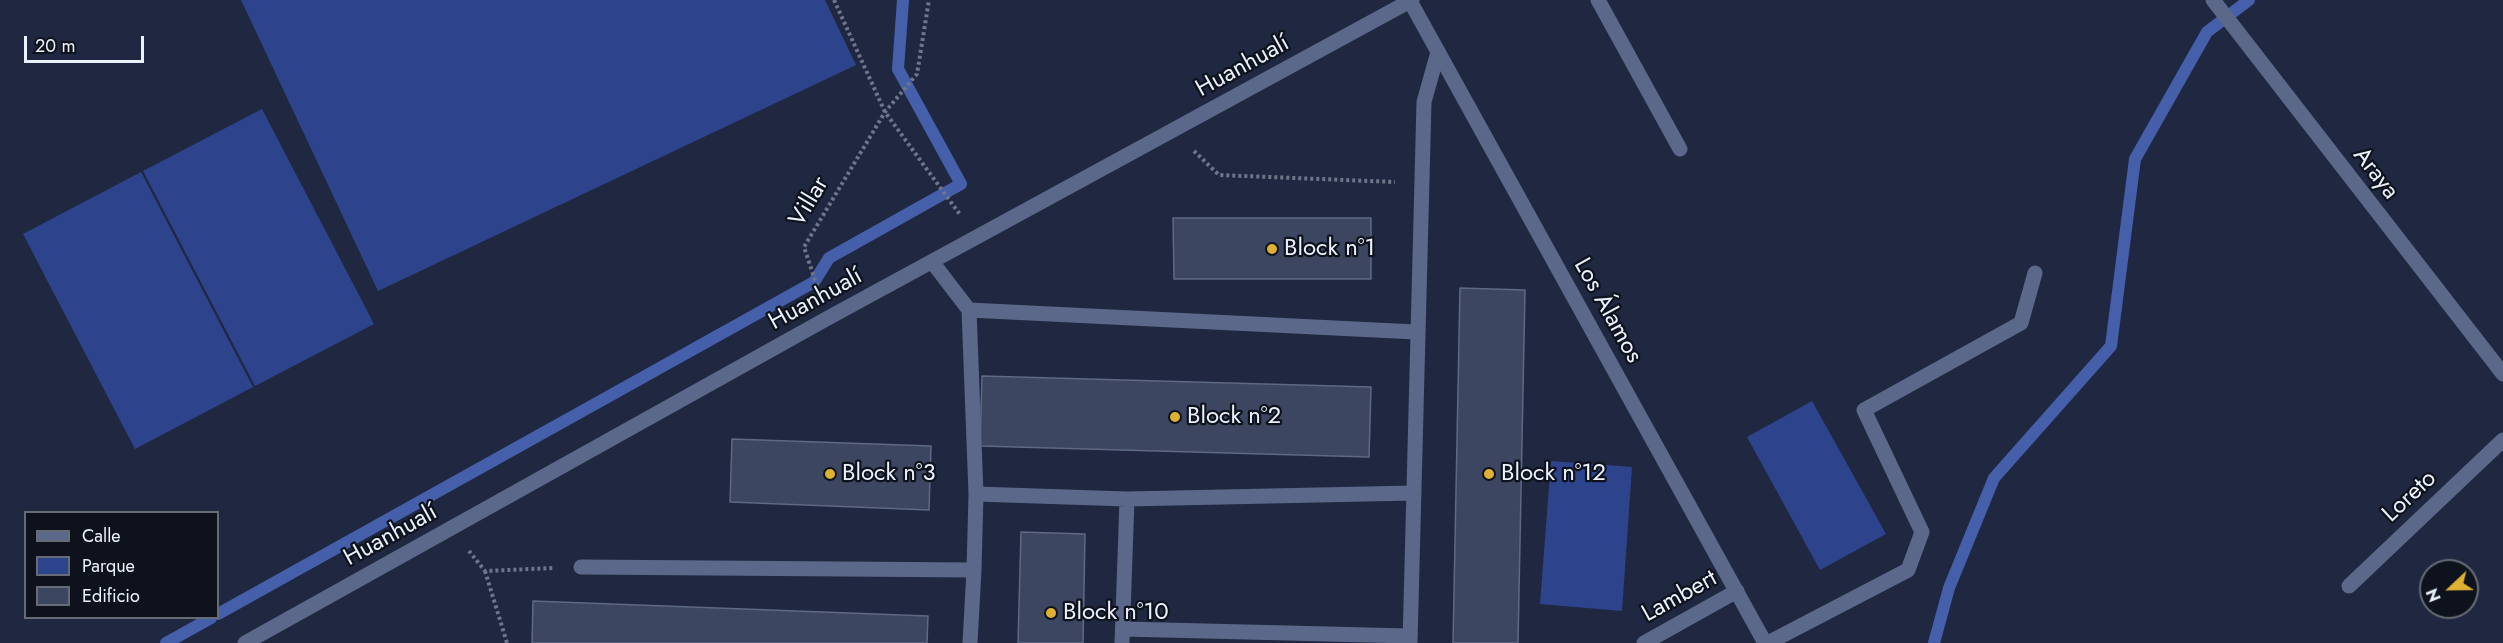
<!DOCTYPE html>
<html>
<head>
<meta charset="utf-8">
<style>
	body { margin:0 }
	#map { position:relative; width:2503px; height:643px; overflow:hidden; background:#1f2840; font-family:Jost,sans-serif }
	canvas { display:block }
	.legend { position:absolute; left:24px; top:511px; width:195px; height:108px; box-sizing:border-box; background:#0e121c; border:2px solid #676b76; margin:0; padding:8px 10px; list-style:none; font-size:18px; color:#ecf1fe }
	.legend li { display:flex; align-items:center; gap:12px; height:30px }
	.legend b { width:30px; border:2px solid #676b76 }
	.north { position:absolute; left:2419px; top:559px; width:60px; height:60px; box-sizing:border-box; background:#0e121c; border:2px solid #676b76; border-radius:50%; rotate:248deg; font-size:16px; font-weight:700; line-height:24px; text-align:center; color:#ecf1fe }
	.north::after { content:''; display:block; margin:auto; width:21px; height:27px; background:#deb133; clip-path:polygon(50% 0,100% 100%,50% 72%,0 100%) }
	.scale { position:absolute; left:24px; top:36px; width:120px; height:27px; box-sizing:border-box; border:3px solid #ecf1fe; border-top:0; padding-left:8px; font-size:18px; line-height:21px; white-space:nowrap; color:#ecf1fe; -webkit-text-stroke:4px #0e121c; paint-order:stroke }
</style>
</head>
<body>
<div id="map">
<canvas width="2503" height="643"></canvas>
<ul class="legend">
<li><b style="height:8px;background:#5b688a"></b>Calle</li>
<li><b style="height:16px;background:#2d448d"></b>Parque</li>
<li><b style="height:16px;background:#3c4660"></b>Edificio</li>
</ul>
<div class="north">N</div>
<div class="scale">20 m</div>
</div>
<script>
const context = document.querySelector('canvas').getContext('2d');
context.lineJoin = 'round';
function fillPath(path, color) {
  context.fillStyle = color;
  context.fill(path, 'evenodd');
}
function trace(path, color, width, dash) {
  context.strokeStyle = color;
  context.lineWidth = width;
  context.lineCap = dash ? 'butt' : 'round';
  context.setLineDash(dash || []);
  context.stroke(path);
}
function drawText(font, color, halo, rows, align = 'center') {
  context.font = font + ' Jost,sans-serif';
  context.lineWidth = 4.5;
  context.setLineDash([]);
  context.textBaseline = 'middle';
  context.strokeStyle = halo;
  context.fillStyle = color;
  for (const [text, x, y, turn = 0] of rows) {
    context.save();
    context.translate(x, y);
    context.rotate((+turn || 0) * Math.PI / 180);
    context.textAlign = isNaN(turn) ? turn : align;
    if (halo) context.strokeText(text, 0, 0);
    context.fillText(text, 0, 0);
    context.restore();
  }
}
fillPath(new Path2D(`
	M241,0H825L856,65L378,291Z
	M262,109L374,324L255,386L143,171Z
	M141,172L253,387L135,449L23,234Z
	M1812,401L1886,534L1820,570L1747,437Z
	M1551,461L1632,467L1622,611L1540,604Z`), '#2d448d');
trace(new Path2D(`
	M218,614L814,282L829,258L961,184L898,69L903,0
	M166,643L211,618
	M1934,643L1949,588L1994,478L2111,346L2135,159L2207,32L2249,0`), '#455fab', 12);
const building = new Path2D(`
	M1173,218H1371V279H1174Z
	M1460,288L1525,290L1518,643H1453Z
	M982,376L1371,387L1369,457L980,446Z
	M732,439L931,446L929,510L730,502Z
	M1021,532L1085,534L1083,643H1018Z
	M533,601L928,616L927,643H532Z`);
fillPath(building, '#3c4660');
trace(building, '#5e6985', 1.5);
trace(new Path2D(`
	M834,0L885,112L961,216
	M1194,151L1219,175L1395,182
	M819,292L804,247L885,112L917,74L929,0
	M469,551L485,571L554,568
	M485,571L507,643`), '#6e768a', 4, [3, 3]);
trace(new Path2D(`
	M1598,0L1680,149
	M933,263L969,310L1416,332
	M969,310L976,494L1127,499L1122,643
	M1127,499L1414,493
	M581,567L974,570L976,494
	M1123,629L1410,636
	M970,643L974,570
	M1410,643L1424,102L1438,52
	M1768,643L1908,570L1922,532L1864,410L2021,323L2035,273`), '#5b688a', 15);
trace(new Path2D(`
	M2213,0L2503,374
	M1410,1L1765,643
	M2349,586L2503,440
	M1644,643L1737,591`), '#5b688a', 15);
trace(new Path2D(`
	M245,643L828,318L1412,0`), '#5b688a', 15);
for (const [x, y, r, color] of [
	[1272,249,6,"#deb133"],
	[1175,417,6,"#deb133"],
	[830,474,6,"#deb133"],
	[1489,474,6,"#deb133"],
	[1051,613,6,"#deb133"]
]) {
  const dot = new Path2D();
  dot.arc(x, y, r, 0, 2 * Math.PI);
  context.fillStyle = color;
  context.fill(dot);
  trace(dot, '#0e121c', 2);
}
drawText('24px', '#ecf1fe', '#0e121c', [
	["Huanhualí",1243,67,-29],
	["Araya",2375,174,52],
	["Villar",810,202,-59],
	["Huanhualí",816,300,-29],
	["Los Álamos",1607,311,61],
	["Loreto",2410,497,-43],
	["Huanhualí",391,536,-29],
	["Lambert",1680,597,-29]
]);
drawText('24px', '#ecf1fe', '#0e121c', [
	["Block n°1",1284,249],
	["Block n°2",1187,417],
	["Block n°3",842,474],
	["Block n°12",1501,474],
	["Block n°10",1063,613]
], 'left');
</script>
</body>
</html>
